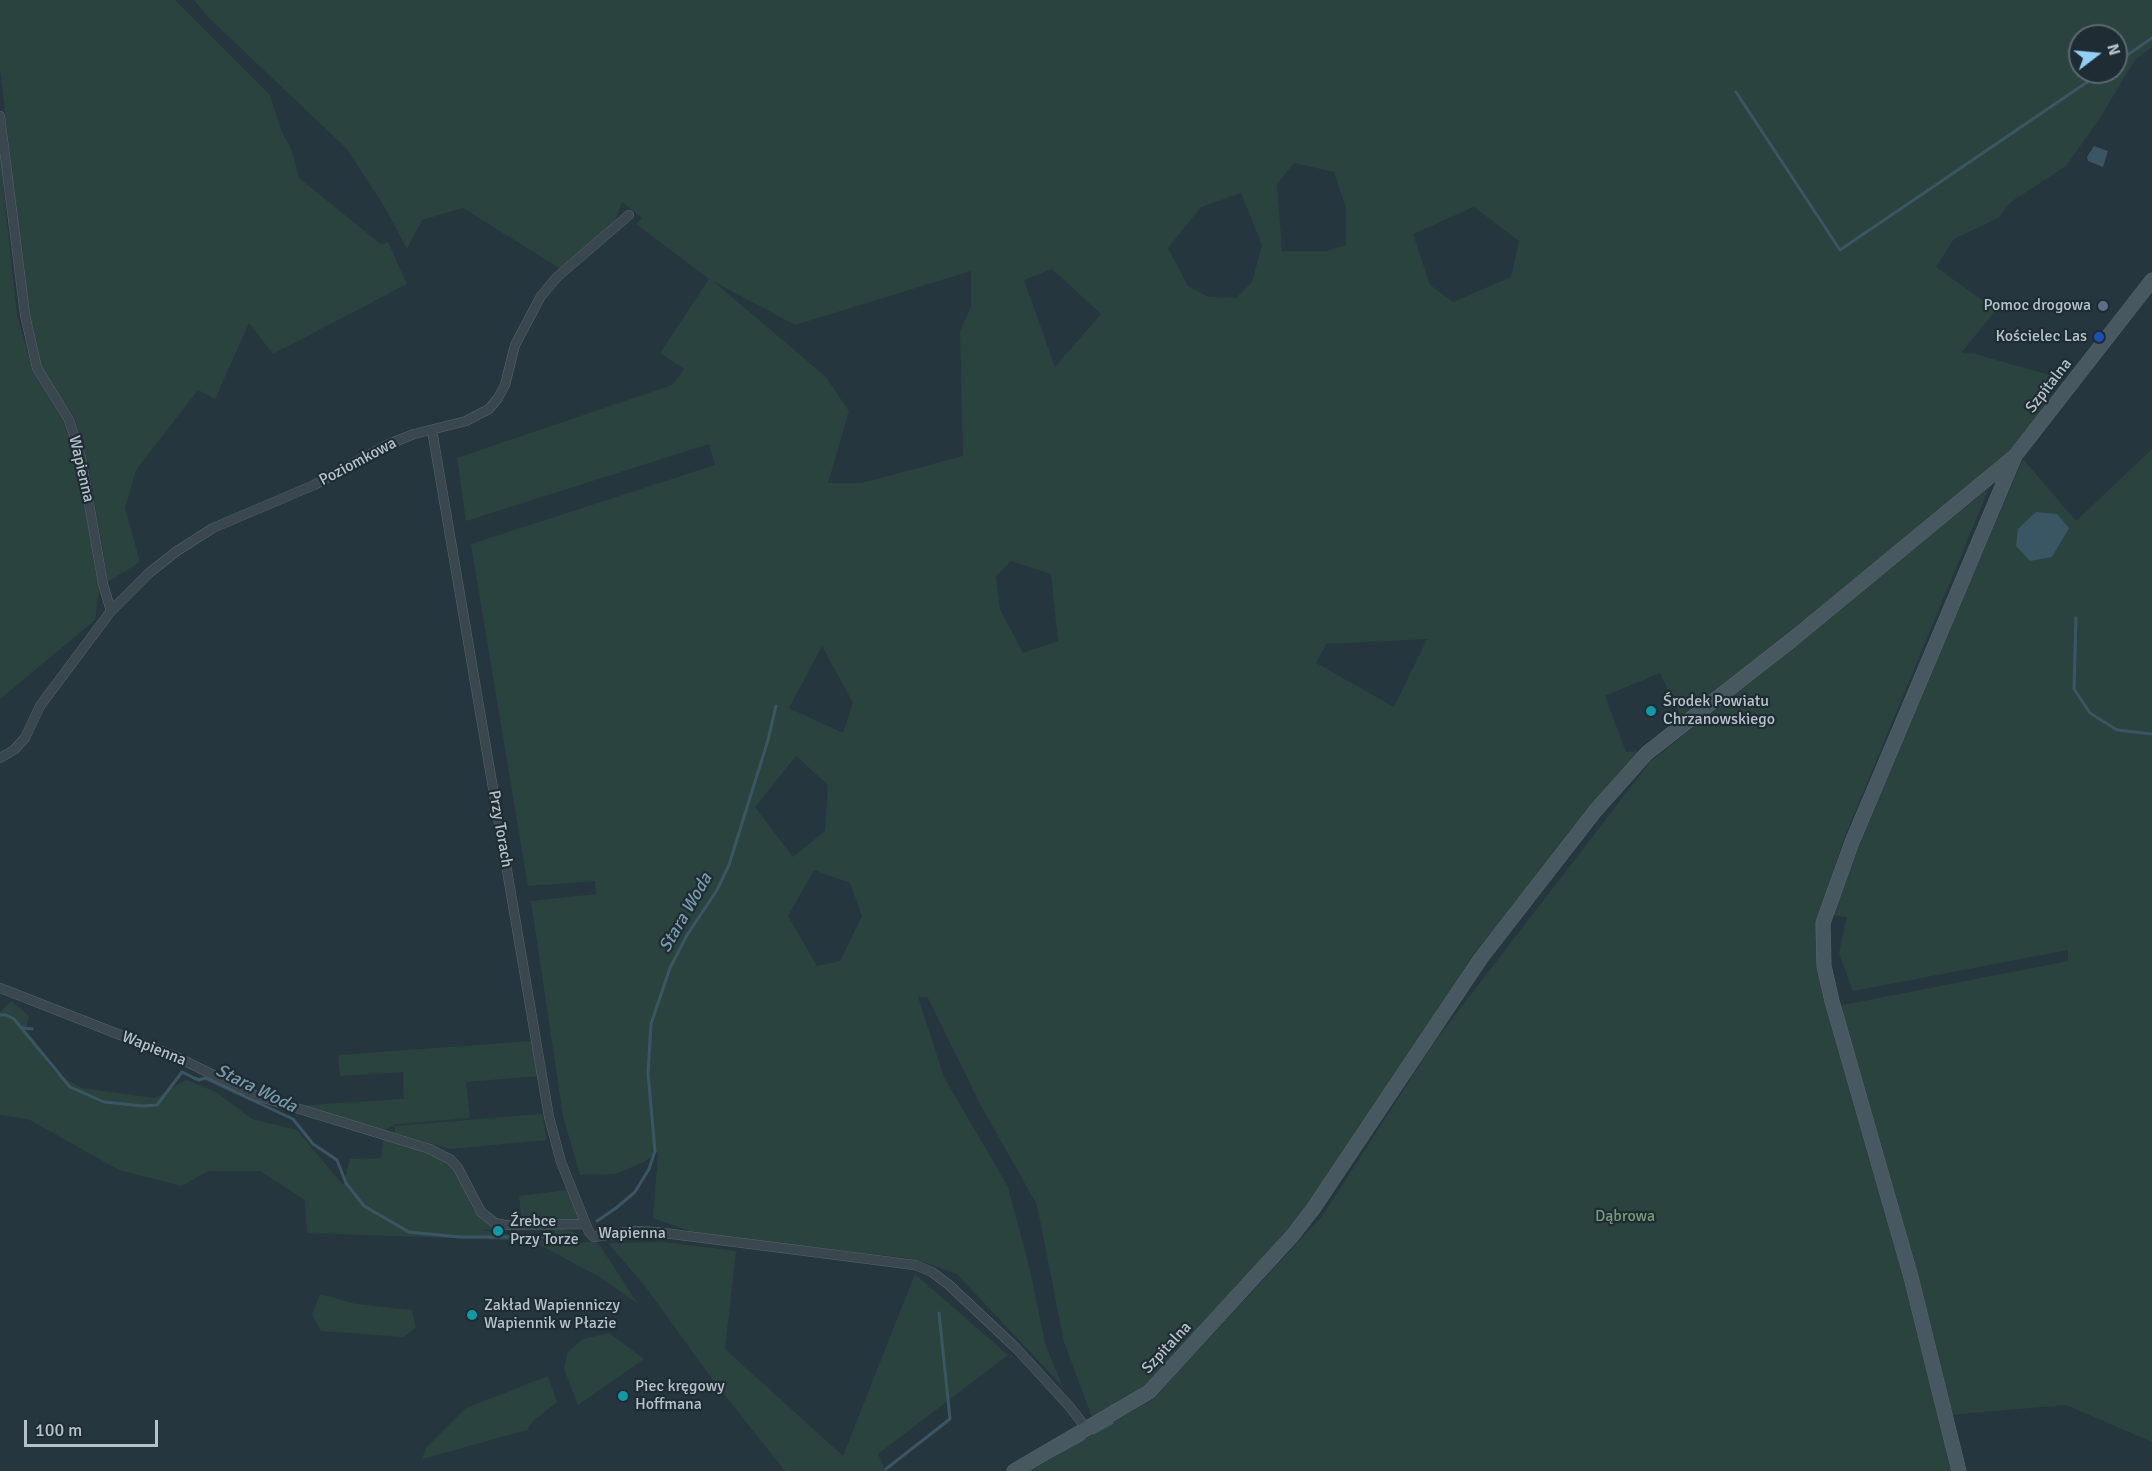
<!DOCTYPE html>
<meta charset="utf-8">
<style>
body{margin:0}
#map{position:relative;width:2152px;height:1471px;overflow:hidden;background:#26363e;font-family:Signika,sans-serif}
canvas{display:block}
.north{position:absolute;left:2068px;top:24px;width:60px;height:60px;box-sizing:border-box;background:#1f2c33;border:2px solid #5b686f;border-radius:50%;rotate:74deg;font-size:16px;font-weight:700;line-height:24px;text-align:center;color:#b6c2c9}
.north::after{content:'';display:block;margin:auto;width:21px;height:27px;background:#90d0f4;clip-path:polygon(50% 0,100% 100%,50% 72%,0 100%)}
.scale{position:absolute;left:24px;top:1420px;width:134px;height:27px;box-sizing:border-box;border:3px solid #b6c2c9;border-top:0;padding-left:8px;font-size:18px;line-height:21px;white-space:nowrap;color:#b6c2c9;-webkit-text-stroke:4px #1f2c33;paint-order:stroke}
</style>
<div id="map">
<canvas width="2152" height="1471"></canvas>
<div class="north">N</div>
<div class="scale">100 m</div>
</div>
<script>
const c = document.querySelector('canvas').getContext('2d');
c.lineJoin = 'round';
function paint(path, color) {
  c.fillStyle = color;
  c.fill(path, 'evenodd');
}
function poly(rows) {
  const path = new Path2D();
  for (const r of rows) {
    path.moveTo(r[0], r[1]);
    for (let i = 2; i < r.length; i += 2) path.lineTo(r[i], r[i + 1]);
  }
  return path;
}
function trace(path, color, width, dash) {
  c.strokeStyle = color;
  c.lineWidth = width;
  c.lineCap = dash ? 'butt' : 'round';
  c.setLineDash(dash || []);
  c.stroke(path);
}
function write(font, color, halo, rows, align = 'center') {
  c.font = font + ' Signika,sans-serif';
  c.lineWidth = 4.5;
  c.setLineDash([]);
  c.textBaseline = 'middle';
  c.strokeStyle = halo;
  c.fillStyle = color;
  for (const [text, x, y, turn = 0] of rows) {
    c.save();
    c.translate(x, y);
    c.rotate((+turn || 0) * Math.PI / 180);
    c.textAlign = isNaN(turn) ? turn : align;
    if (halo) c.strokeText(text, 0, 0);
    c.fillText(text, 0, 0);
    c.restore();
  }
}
const green = poly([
 [0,0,175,0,270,95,281,130,292,151,299,178,382,245,388,242,407,284,273,354,249,323,215,399,198,390,136,470,125,508,140,562,108,582,88,463,74,417,42,369,28,314,0,68],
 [194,0,2152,0,2152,47,2135,60,2100,118,2066,166,2011,202,1998,218,1954,239,1936,267,1996,310,1961,353,1975,354,2060,378,2026,435,2016,448,1949,506,1682,719,1660,673,1605,696,1626,752,1641,751,1474,953,1425,1031,1308,1207,1145,1388,1092,1417,1064,1342,1037,1205,980,1104,928,998,918,997,944,1077,1008,1187,1029,1266,1046,1347,1063,1387,957,1274,929,1264,907,1258,772,1243,690,1231,653,1218,658,1152,644,1162,616,1174,580,1175,563,1116,531,901,596,894,595,881,528,886,471,544,715,465,709,444,466,521,457,458,672,385,684,369,660,353,709,279,636,224,642,218,622,202,614,223,567,273,463,208,422,220,407,249,384,206,346,148,208,17],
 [2080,36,2116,36,2116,72,2080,72],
 [1294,163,1334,172,1346,208,1346,245,1327,251,1282,251,1277,184],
 [1241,193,1262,245,1252,282,1236,298,1209,297,1188,286,1168,248,1201,207],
 [1474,207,1519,241,1511,277,1453,302,1430,285,1413,234],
 [1052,269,1101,314,1055,367,1024,280],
 [971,271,971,307,960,331,963,456,862,483,828,483,849,411,825,376,713,281,795,325],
 [1011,561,1051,574,1058,641,1023,653,1000,609,996,576],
 [1427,639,1394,707,1316,663,1326,644],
 [822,646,853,703,843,733,789,708],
 [796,756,828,785,825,831,793,857,755,807],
 [814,870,850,883,862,916,840,961,817,966,788,916],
 [0,155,17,315,33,371,65,424,77,461,99,590,95,620,0,699],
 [2152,449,2152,1442,2066,1405,1949,1415,1838,1006,2068,961,2068,950,1853,991,1839,953,1847,917,1833,915,1857,842,2023,459,2076,521],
 [1989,488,1843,841,1819,921,1889,1214,1955,1471,1025,1471,1152,1400,1323,1215,1435,1041,1650,762],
 [11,1001,29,1016,25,1032,54,1072,81,1088,155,1098,186,1080,216,1092,252,1119,297,1130,343,1185,350,1159,381,1158,383,1138,427,1151,448,1162,461,1182,473,1210,484,1220,504,1229,482,1230,567,1245,593,1241,599,1244,638,1304,598,1276,532,1241,307,1233,305,1200,260,1171,209,1171,181,1186,119,1170,28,1119,0,1115,0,1012],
 [532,1041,538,1076,466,1082,470,1118,397,1124,385,1130,294,1106,404,1099,403,1072,340,1076,338,1055],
 [542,1114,547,1140,450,1149,395,1133,395,1126],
 [567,1190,579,1220,522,1221,519,1196],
 [554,1228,565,1229,579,1234,580,1238,566,1240,556,1238,552,1229],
 [664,1242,736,1251,725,1349,843,1456,915,1274,1008,1355,878,1454,886,1471,785,1471,716,1384,644,1285,608,1243],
 [320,1294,356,1304,412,1310,416,1327,404,1337,321,1331,312,1314],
 [609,1333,644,1359,578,1405,564,1369,568,1352,583,1339],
 [548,1376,557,1402,533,1421,527,1430,422,1459,426,1448,466,1408]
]);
const water = poly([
 [2094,146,2108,151,2103,167,2088,161,2087,157],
 [2036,512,2057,514,2069,528,2052,557,2030,561,2016,546,2018,529]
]);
const stream = poly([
 [2116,63,2152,38],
 [1736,92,1840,250,2102,72],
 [2076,618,2074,689,2090,713,2117,730,2152,734],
 [0,1015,6,1015,14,1019,70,1087,104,1102,143,1106,157,1105,182,1072,194,1078,199,1080,205,1078,293,1119,313,1144,337,1160,346,1183,364,1206,409,1232,460,1237,543,1237],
 [23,1028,32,1029],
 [597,1221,616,1208,635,1192,649,1169,655,1151,648,1073,651,1024,670,968,687,935,717,890,729,865,768,740,776,706],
 [1094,1433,1112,1423],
 [1058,1453,1084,1439],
 [886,1469,950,1419,939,1313]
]);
const street = poly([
 [0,116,25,315,37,368,69,420,81,457,103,584,111,611],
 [432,430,549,1117,561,1162,589,1232,594,1237,633,1231,656,1232,915,1265,932,1272,949,1285,1016,1348,1069,1406,1087,1429],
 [0,758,14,750,25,738,40,706,111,611,149,573,177,551,213,528,314,485,389,444,414,434,466,421,489,409,498,398,505,385,515,345,541,296,557,277,629,215],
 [0,988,179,1058,254,1095,430,1149,451,1160,458,1168,481,1212,495,1223,505,1225,585,1224]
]);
const secondary = poly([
 [1014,1471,1149,1392,1293,1235,1313,1209,1481,958,1596,810,1647,753,1793,639,2015,456,2152,280],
 [1959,1471,1911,1277,1832,1001,1824,966,1823,923,1852,842,2015,456]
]);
const markers = [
 [2103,306,6,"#5c6f8a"],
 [2099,337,6,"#1a4fb4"],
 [1651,711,6,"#0f9aa8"],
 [498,1231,6,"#0f9aa8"],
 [472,1315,6,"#0f9aa8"],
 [623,1396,6,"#0f9aa8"]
];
const poiNames = [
 ["Pomoc drogowa",2091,306,"right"],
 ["Kościelec Las",2087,337,"right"],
 ["Środek Powiatu",1663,702],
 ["Chrzanowskiego",1663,720],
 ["Źrebce",510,1222],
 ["Przy Torze",510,1240],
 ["Zakład Wapienniczy",484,1306],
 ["Wapiennik w Płazie",484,1324],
 ["Piec kręgowy",635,1387],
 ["Hoffmana",635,1405]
];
const streetNames = [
 ["Szpitalna",2049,386,-52],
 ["Poziomkowa",358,462,-28],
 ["Wapienna",81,469,77],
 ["Przy Torach",500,829,80],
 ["Wapienna",154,1049,22],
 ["Wapienna",632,1234],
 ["Szpitalna",1167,1348,-47]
];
const parkNames = [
 ["Dąbrowa",1625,1217]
];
const waterNames = [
 ["Stara Woda",686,913,-60],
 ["Stara Woda",256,1089,26]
];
paint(green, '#2b433e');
paint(water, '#3a5664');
trace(stream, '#3a5664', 3);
trace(street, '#58656c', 10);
trace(secondary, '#58656c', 15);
trace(street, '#3a474e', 9);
trace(secondary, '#485861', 14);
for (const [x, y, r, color] of markers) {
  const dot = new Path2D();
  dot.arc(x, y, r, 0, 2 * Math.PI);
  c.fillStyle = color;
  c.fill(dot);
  trace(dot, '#1f2c33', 2);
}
write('16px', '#b6c2c9', '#1f2c33', poiNames, 'left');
write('16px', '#b6c2c9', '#1f2c33', streetNames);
write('16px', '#769e75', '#1f2c33', parkNames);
write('italic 18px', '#779aaa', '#1f2c33', waterNames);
</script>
